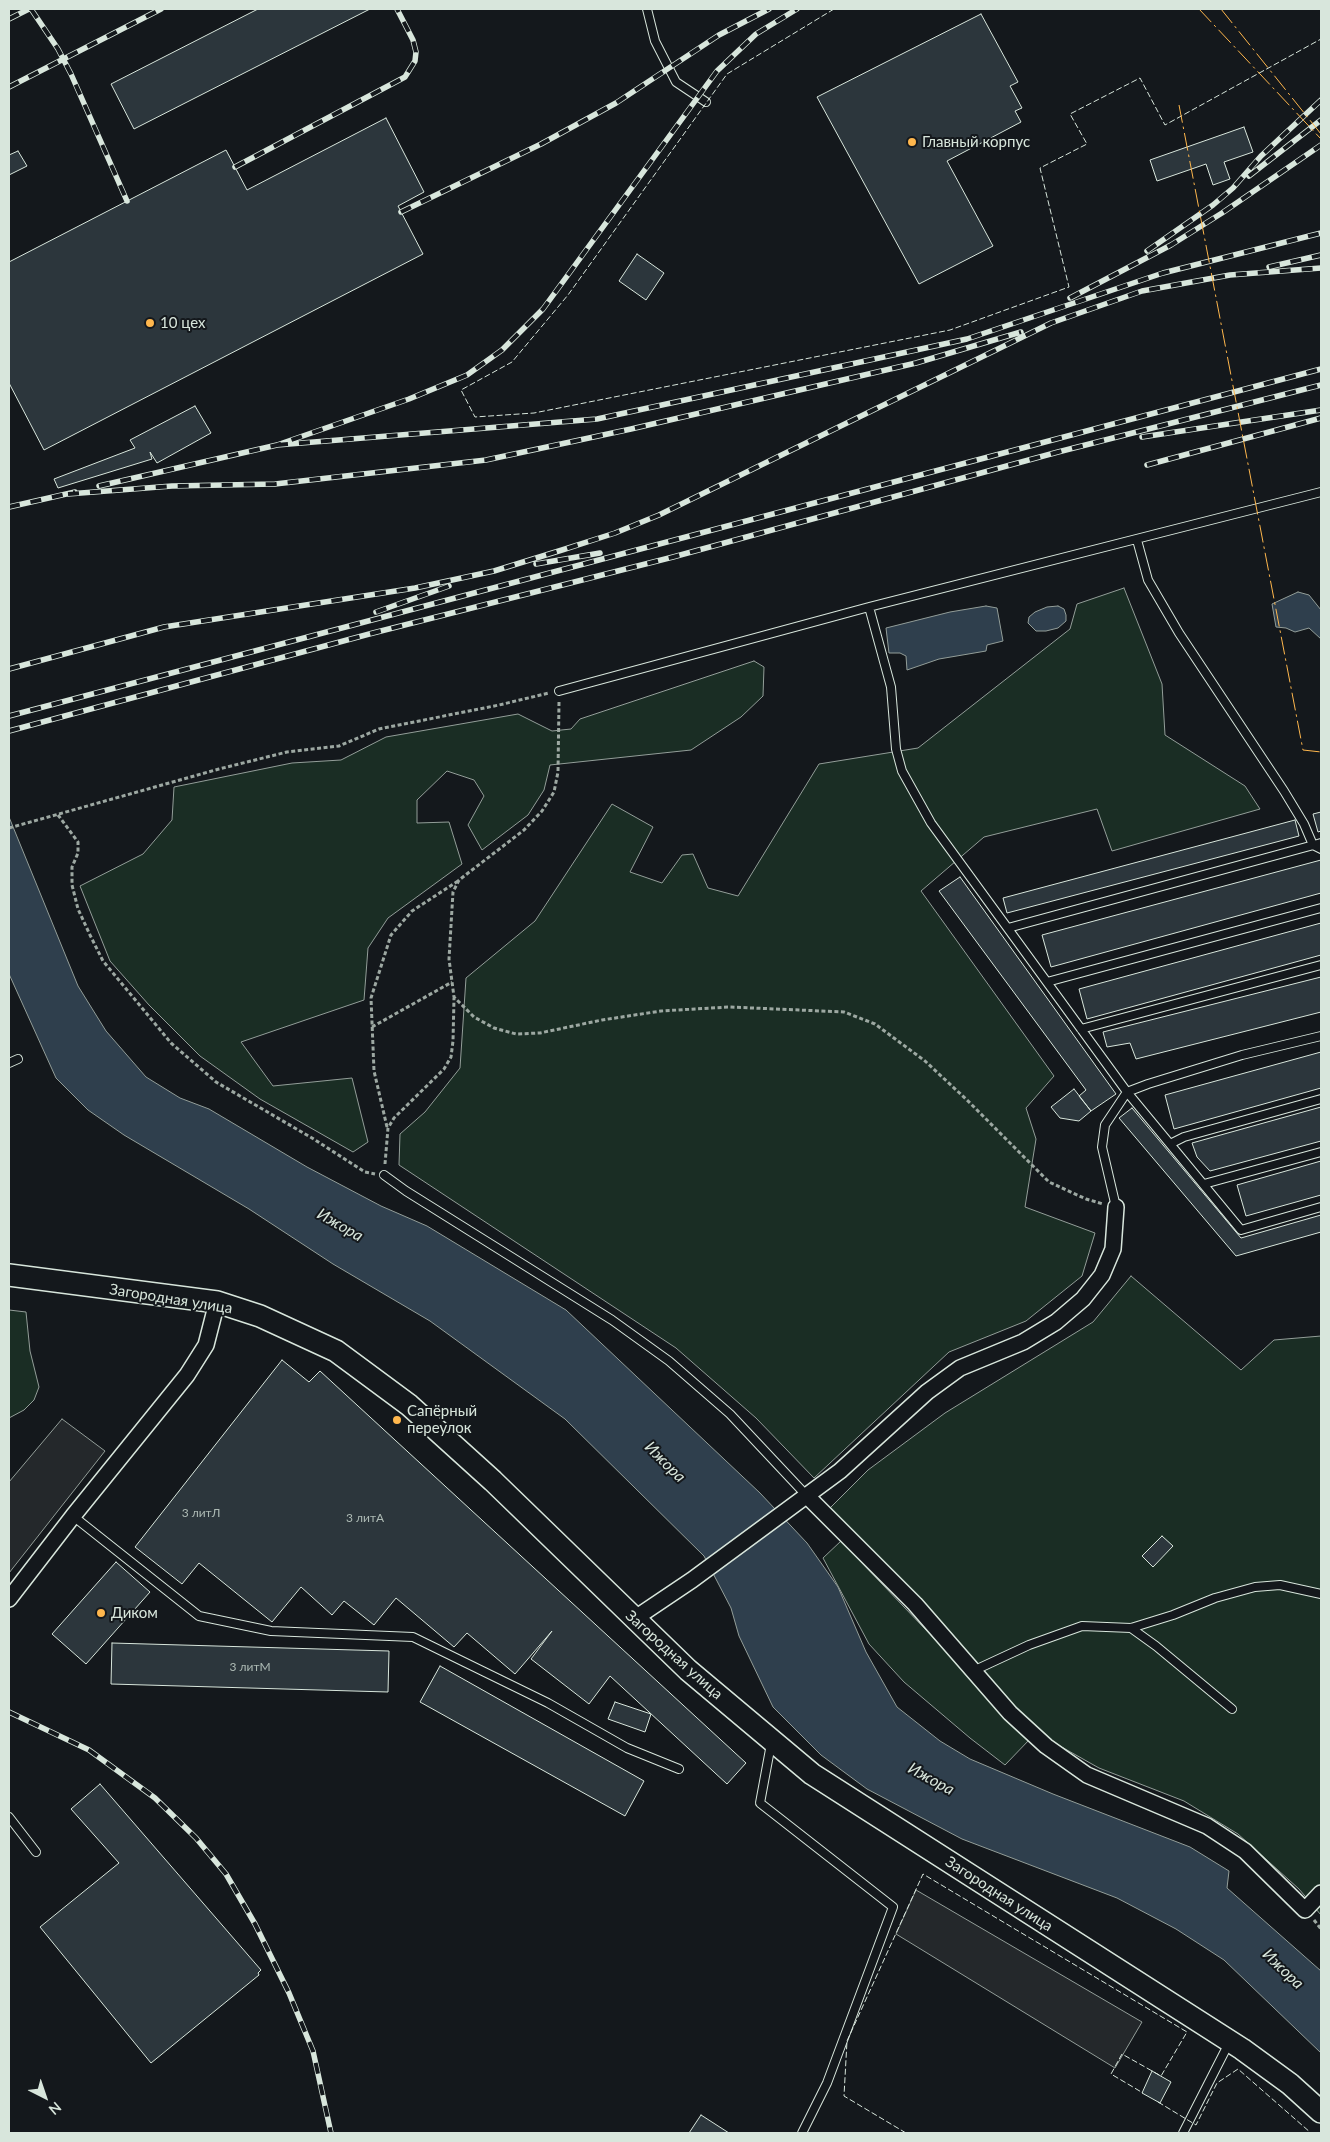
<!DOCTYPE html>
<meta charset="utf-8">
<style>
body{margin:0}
#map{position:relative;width:1330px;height:2142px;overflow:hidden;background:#14181c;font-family:Lato,sans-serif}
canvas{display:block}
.frame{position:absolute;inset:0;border:10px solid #d8e6dc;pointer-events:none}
.north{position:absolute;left:20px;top:2072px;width:50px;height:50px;-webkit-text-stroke:4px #14181c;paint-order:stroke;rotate:139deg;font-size:14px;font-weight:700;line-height:20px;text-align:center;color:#d8e6dc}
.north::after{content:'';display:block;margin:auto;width:18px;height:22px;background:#d8e6dc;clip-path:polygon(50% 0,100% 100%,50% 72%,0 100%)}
</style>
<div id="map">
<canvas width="1330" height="2142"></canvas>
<div class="frame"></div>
<div class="north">N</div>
</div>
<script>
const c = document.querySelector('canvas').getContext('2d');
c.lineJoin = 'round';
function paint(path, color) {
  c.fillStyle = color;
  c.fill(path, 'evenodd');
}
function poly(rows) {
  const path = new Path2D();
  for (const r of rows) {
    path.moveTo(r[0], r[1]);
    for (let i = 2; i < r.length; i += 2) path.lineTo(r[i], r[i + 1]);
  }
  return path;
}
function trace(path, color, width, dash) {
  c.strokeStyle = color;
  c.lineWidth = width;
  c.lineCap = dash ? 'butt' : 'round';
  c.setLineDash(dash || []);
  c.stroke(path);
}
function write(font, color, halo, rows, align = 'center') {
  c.font = font + ' Lato,sans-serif';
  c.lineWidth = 4;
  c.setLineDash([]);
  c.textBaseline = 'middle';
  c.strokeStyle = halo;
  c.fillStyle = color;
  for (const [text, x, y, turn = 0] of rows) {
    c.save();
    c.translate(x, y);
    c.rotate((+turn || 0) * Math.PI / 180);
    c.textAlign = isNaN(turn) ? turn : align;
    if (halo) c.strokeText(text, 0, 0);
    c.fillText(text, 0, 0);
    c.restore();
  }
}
const green = poly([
 [1124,588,1162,684,1165,735,1245,786,1260,809,1112,851,1097,809,984,837,921,891,1054,1076,1026,1108,1036,1139,1025,1207,1095,1233,1082,1276,1026,1321,949,1352,814,1478,756,1418,676,1348,399,1165,400,1134,425,1112,460,1068,466,978,535,921,612,804,653,827,630,872,662,883,682,855,693,854,708,888,738,896,819,764,918,748,1070,629,1077,604,1124,588],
 [754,661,764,667,763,696,741,717,691,750,550,765,544,790,528,815,482,850,468,825,484,796,474,780,447,771,417,800,417,823,449,822,462,864,388,918,368,948,364,1000,241,1042,273,1086,352,1078,368,1142,353,1152,260,1099,200,1056,149,1005,110,961,80,886,143,854,172,820,174,787,292,763,341,760,386,737,518,714,552,731,571,729,580,719,754,661],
 [1131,1276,1241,1370,1274,1340,1321,1336,1321,1915,1299,1889,1238,1834,1184,1801,1099,1768,1051,1741,1015,1711,830,1508,868,1470,945,1413,1093,1322,1131,1276],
 [9,1310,26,1312,30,1351,39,1387,34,1400,24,1410,9,1418,9,1310],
 [841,1541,1030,1739,1005,1765,970,1738,904,1682,869,1644,823,1558,841,1541]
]);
const parking = poly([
 [62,1419,105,1451,9,1573,9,1482,62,1419],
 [916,1890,1142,2022,1115,2068,896,1934,916,1890]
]);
const water = poly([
 [1298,592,1309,595,1321,610,1321,639,1309,628,1295,632,1286,628,1276,627,1272,604,1298,592],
 [986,606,997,608,1003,641,987,645,986,651,939,659,907,670,906,656,900,653,889,653,886,628,950,612,986,606],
 [1058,606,1064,609,1066,615,1066,621,1058,628,1046,631,1036,631,1028,623,1029,617,1035,612,1047,607,1058,606],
 [9,817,78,986,106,1031,146,1077,180,1098,209,1109,307,1167,381,1206,427,1226,566,1310,760,1493,807,1543,838,1587,866,1652,897,1707,940,1741,970,1759,1053,1794,1190,1847,1229,1871,1227,1888,1321,1971,1321,2053,1224,1960,1176,1929,1117,1898,962,1839,867,1789,821,1755,773,1707,739,1636,731,1608,704,1556,565,1419,430,1321,333,1264,249,1209,124,1135,88,1110,56,1078,9,974,9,817]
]);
const building = poly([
 [258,9,370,9,134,129,111,84,258,9],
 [981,14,1018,82,1010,86,1022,108,1015,111,1021,122,947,161,993,246,919,284,817,97,981,14],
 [386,118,424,192,398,206,423,254,44,450,9,383,9,262,226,150,247,190,386,118],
 [1244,127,1253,152,1224,162,1230,179,1213,185,1206,164,1157,181,1150,160,1244,127],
 [18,151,27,166,9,175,9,155,18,151],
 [637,254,664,273,646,300,619,281,637,254],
 [195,406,211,433,157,463,150,452,152,459,58,488,54,479,135,448,130,440,195,406],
 [1321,812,1321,831,1318,832,1313,814,1321,812],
 [1295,820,1299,836,1007,913,1003,898,1295,820],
 [1321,860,1321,893,1051,967,1042,935,1321,860],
 [960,877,1116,1094,1091,1111,1079,1096,1086,1090,939,891,960,877],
 [1321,923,1321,955,1087,1019,1079,989,1321,923],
 [1321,977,1321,1012,1136,1059,1130,1043,1107,1047,1103,1032,1321,977],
 [1321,1052,1321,1088,1174,1129,1165,1095,1321,1052],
 [1074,1089,1091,1111,1079,1121,1060,1118,1051,1107,1074,1089],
 [1321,1107,1321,1141,1210,1171,1197,1157,1192,1143,1321,1107],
 [1132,1108,1241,1238,1321,1215,1321,1232,1236,1256,1119,1118,1132,1108],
 [1321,1161,1321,1195,1246,1216,1237,1185,1321,1161],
 [282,1360,309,1382,320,1371,746,1763,727,1784,610,1676,589,1704,531,1659,552,1631,515,1674,467,1633,454,1647,396,1598,374,1625,344,1601,332,1615,301,1587,272,1622,199,1563,182,1584,135,1547,282,1360],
 [1162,1536,1173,1546,1153,1567,1142,1556,1162,1536],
 [116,1562,150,1592,86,1664,52,1634,116,1562],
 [112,1643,389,1651,388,1692,111,1684,112,1643],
 [440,1666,644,1781,625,1816,420,1702,440,1666],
 [615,1702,651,1714,645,1732,608,1719,615,1702],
 [100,1784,261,1970,258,1973,259,1975,151,2063,40,1927,119,1863,71,1809,100,1784],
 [1152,2071,1171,2082,1160,2103,1142,2093,1152,2071],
 [701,2115,729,2133,689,2133,701,2115]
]);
const path = poly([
 [559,702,558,772,554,792,542,811,524,830,459,880,453,892,449,959,454,997,474,1017,494,1028,516,1034,540,1033,602,1020,661,1011,730,1007,844,1012,875,1024,925,1061,967,1100,1049,1182,1086,1199,1103,1204],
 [58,815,78,842,78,853,72,867,72,885,78,909,90,935,103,961,171,1043,216,1082,312,1138,365,1172,375,1174],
 [9,828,219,769,287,752,339,746,379,729,499,705,549,693],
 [372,1027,452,982],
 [387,1127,374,1071,371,998,391,935,412,911,458,881],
 [385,1164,388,1128,394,1118,444,1069,451,1057,453,1041,454,998],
 [1314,1920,1321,1929]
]);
const service = poly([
 [647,9,655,41,676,82,706,102],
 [1137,540,1148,580,1179,633,1284,791,1304,824,1313,845,1321,849],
 [869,607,891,687,896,749,902,771,931,823,1127,1092,1241,1230,1321,1207],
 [559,691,869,607,1321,492],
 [1008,928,1321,843],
 [1047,982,1321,908],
 [1081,1029,1321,965],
 [9,1063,18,1059],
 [1170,1144,1184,1137,1321,1099],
 [384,1175,406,1191,612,1320,669,1361,730,1414,807,1496],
 [1204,1184,1321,1152],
 [1116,1207,1102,1147,1105,1125,1127,1092,1148,1084,1242,1055,1321,1036],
 [73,1516,199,1616,271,1631,413,1637,548,1703,627,1748,679,1769],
 [1131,1628,1156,1646,1232,1709],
 [973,1671,1029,1645,1082,1626,1131,1628,1173,1615,1215,1598,1255,1587,1280,1585,1321,1594],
 [771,1744,760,1803,893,1907,827,2083,802,2133],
 [9,1817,36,1852],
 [1183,2133,1229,2043]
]);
const minor = poly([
 [807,1496,915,1604,1010,1713,1046,1746,1087,1775,1207,1826,1245,1851,1305,1910,1321,1893],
 [9,1599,73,1516,187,1375,206,1345,217,1302],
 [634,1619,692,1580,840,1471,927,1392,960,1368,1023,1342,1056,1322,1083,1299,1102,1275,1113,1249,1116,1207]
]);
const secondary = poly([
 [9,1275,217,1302,260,1316,336,1351,409,1405,493,1481,688,1670,812,1774,1242,2049,1290,2084,1321,2112]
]);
const rail = poly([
 [31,9,58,49,71,74,127,201],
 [9,19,29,9],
 [9,87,161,9],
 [235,167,405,77,415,61,416,52,413,40,397,9],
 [1249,176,1321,120],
 [401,212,541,144,616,103,719,35,769,9],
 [1147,251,1213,205,1233,188,1261,156,1321,100],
 [1269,267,1321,255],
 [1070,298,1171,245,1222,213,1321,145],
 [1142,437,1321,410],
 [277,445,597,419,967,339,1163,273,1321,233],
 [1147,465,1321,418],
 [99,486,277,445,409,399,467,375,502,350,543,309,717,71,756,34,797,9],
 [68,494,172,486,275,484,486,460,631,429,916,363,1021,332],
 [9,507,75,492],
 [536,564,600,553],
 [376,612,449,586],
 [9,669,164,627,415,588,494,571,562,550,615,533,659,515,1051,323,1142,291,1230,275,1321,268],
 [9,716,1321,369],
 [9,731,373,633,673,557,1058,452,1321,385],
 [9,1712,89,1750,155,1798,196,1838,226,1874,255,1924,289,1993,313,2051,331,2133]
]);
const fence = poly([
 [834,9,727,74,568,295,512,362,461,390,475,417,534,413,950,330,1069,287,1040,168,1087,144,1070,114,1140,78,1165,125,1321,39],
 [1158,2102,1196,2125,1217,2083,1238,2069,1311,2133],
 [906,2133,844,2096,847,2041,923,1874,1187,2032,1161,2076,1122,2054,1111,2074,1143,2093]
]);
const power = poly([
 [1199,9,1321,139],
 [1221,9,1321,134],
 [1179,105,1303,750,1321,752]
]);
const markers = [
 [912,142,5,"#ffb74d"],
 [150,323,5,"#ffb74d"],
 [397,1420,5,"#ffb74d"],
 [101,1613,5,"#ffb74d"]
];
const numberNames = [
 ["3 литЛ",201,1513],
 ["3 литА",365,1518],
 ["3 литМ",250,1667]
];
const poiNames = [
 ["Главный корпус",922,142],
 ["10 цех",160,323],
 ["Сапёрный",407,1411],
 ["переулок",407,1428],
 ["Диком",111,1613]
];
const streetNames = [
 ["Загородная улица",171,1299,9],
 ["Загородная улица",674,1655,42],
 ["Загородная улица",999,1894,33]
];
const waterNames = [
 ["Ижора",340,1225,30],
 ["Ижора",665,1462,45],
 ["Ижора",931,1779,29],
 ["Ижора",1283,1969,44]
];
paint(green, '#1a2d24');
trace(green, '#939e99', 1);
paint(parking, '#24282b');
trace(parking, '#939e99', 1);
paint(water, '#2f3f4d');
trace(water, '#939e99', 1);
paint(building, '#2c363c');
trace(building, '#d8e6dc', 1);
trace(service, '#d8e6dc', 10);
trace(minor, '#d8e6dc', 18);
trace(secondary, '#d8e6dc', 24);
trace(path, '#9da8a2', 3, [4, 2.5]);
trace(service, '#14181c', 8);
trace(minor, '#14181c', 15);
trace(secondary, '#14181c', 21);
trace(rail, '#d8e6dc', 5.5);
trace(rail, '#14181c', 4, [11]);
trace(fence, '#d8e6dc', 1, [6, 2.5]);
trace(power, '#ffb74d', 1, [18, 4, 2.5, 4]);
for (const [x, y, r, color] of markers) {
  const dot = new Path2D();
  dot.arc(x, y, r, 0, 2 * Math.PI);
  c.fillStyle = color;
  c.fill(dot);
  trace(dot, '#14181c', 2);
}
write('12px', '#adbab4', null, numberNames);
write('15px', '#d8e6dc', '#14181c', poiNames, 'left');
write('15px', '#d8e6dc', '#14181c', streetNames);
write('italic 16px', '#d8e6dc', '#14181c', waterNames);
</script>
